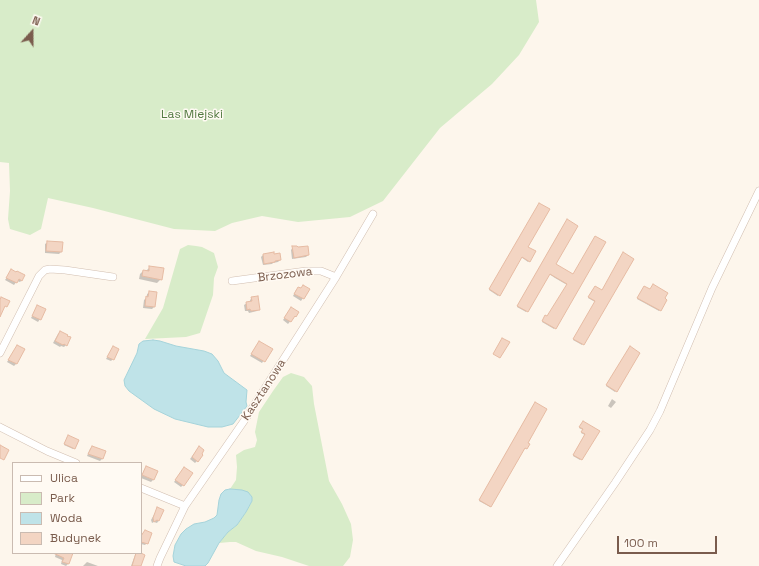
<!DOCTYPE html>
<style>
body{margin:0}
#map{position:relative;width:759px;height:566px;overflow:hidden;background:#fdf6ec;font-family:"Space Grotesk",sans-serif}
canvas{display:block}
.legend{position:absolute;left:12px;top:462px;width:130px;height:92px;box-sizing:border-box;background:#fffaf3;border:1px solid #cabbb1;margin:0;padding:5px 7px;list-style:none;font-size:12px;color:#7a5c4d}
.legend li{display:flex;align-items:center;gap:8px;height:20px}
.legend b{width:20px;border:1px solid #cabbb1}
.north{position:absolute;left:12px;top:12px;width:40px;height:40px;-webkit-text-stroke:3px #fffaf3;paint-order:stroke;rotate:21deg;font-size:11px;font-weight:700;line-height:16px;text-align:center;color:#7a5c4d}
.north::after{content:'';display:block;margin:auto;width:14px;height:18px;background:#7a5c4d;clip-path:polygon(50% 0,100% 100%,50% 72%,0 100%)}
.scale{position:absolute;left:617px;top:536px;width:100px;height:18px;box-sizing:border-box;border:2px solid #7a5c4d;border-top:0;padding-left:5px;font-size:12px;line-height:14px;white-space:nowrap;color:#7a5c4d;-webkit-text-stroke:3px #fffaf3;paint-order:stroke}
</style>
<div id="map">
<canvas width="759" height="566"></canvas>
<ul class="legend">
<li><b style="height:5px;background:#fff"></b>Ulica</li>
<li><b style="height:11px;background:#d8ecc9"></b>Park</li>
<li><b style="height:11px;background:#bfe3e8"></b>Woda</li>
<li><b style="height:11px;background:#f3d5c3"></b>Budynek</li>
</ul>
<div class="north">N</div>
<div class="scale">100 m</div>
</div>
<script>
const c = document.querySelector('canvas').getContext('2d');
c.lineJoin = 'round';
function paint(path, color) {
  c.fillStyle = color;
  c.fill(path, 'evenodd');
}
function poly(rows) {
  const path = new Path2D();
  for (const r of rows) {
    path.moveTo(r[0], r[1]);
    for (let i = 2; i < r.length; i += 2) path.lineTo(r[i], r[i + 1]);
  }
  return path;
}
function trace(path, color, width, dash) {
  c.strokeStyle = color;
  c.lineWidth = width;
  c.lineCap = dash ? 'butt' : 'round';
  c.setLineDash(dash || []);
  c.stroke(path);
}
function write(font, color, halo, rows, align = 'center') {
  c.font = font + ' "Space Grotesk",sans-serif';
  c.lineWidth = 3;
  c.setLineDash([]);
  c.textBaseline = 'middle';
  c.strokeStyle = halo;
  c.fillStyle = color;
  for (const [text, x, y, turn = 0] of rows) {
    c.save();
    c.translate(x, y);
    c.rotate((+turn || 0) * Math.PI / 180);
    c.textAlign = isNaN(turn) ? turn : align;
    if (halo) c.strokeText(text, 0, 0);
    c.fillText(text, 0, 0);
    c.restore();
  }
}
const green = poly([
 [0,0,536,0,539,22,519,55,492,84,440,128,383,201,350,217,298,222,262,216,232,223,215,231,174,229,93,208,48,198,41,229,30,235,10,229,8,219,10,191,9,163,0,162],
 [188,245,196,246,202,247,214,253,218,267,214,278,213,295,200,333,186,337,145,339,163,308,180,249],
 [291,373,304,377,312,386,314,404,329,481,342,504,351,524,353,540,350,557,343,566,309,566,282,557,256,551,236,542,230,542,219,543,228,532,237,525,246,512,252,501,235,489,230,489,236,480,237,467,236,455,244,450,255,447,257,440,255,432,259,412,273,391,283,377]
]);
const water = poly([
 [153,340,160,341,176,346,204,351,212,354,218,361,224,373,247,390,246,402,247,406,233,424,222,427,208,427,175,419,154,409,129,391,125,386,124,380,137,353,139,344,143,341,153,340],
 [230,489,242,490,248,492,252,497,252,501,246,512,237,525,228,532,219,543,208,563,205,566,186,566,174,562,173,556,175,545,181,534,186,529,194,524,205,522,214,518,217,515,219,500,221,494,225,490,230,489]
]);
const shadow = poly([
 [539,205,527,247,529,261,528,262,521,257,498,296,489,290],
 [566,221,555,264,573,275,554,329,542,322,545,317,547,318,567,285,555,278,549,274,526,312,517,307],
 [48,242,61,252,59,254,45,253,45,244],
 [293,247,308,255,306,257,292,259,291,250],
 [263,255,280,260,278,262,273,263,272,264,263,265,261,257],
 [150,267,161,279,157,283,139,279,140,274,143,271,146,271],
 [11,271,22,280,20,282,17,281,14,285,5,280],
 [594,288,601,291,582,345,573,340,595,302,588,298],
 [643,288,666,300,659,311,637,299],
 [309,289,301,301,293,296,296,290],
 [150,292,154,307,152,309,143,308,144,300,147,297,147,294],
 [252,298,259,309,257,311,249,313,248,311,245,311,244,305,247,303,250,302,250,300],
 [36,308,40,319,38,322,31,318],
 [291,308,295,316,293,318,288,324,283,320],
 [60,332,69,338,66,345,64,347,61,346,60,347,53,343,58,334],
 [257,345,271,349,262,363,250,356],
 [17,346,23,349,16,364,14,366,7,362],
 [113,347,113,359,111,361,106,359,111,350],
 [629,348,616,391,615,392,606,386],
 [612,399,616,402,611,408,608,406],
 [534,404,526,443,526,448,525,449,524,448,490,507,479,501],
 [582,423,599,432,580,460,573,456,585,435,581,433,583,430,579,428],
 [67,437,74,448,73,449,64,445],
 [92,447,105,452,102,459,100,461,87,456,90,449],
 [197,450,197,461,195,463,190,459],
 [146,468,157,472,153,480,151,482,141,478,144,470],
 [182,471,183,485,181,487,174,482],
 [158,508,159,520,157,523,154,522,152,523,151,520,156,511],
 [145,531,147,543,145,545,141,544,141,535],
 [56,553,72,553,68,564,66,566,61,564,62,560,55,557],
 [137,553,140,566,131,566,135,555],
 [87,562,98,566,83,566]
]);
const building = poly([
 [539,203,550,209,528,247,536,251,530,262,522,257,500,296,489,289,539,203],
 [567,219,578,226,556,264,573,274,595,236,606,242,556,329,542,321,545,315,547,316,567,284,555,277,550,274,528,312,517,306,567,219],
 [47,241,63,242,62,252,46,251,47,241],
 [292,246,297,246,298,247,308,246,309,255,294,258,292,246],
 [274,252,274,254,280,253,281,260,275,261,275,262,264,264,263,254,274,252],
 [623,252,634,259,584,345,573,339,595,301,588,297,595,286,602,290,623,252],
 [149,266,164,268,162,280,142,276,143,270,149,271,149,266],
 [11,269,16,272,17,271,25,275,22,281,19,279,17,283,6,278,11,269],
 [653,284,668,293,665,298,667,300,661,311,637,298,644,286,650,289,653,284],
 [303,285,310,289,304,299,294,294,298,287,301,288,303,285],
 [149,291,157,292,155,307,145,306,146,296,148,297,149,291],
 [258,296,260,310,251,311,250,309,247,310,246,302,252,301,251,297,258,296],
 [1,297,10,301,7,307,5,306,0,317,0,300,1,297],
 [37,305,46,309,41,320,32,316,37,305],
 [291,307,299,312,296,317,295,316,291,322,284,318,291,307],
 [60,331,68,335,67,336,71,337,67,346,64,344,63,345,55,341,60,331],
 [502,338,510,342,500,358,493,354,502,338],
 [259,341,273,349,265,362,251,354,259,341],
 [17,345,25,349,17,364,8,360,17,345],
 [113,346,119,349,114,360,107,357,113,346],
 [630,346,640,353,617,392,606,385,630,346],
 [535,402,547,409,528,443,530,444,527,449,525,448,491,507,479,500,535,402],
 [583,421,600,431,582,460,573,455,585,434,581,432,583,429,579,427,583,421],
 [68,435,79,440,75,449,64,444,68,435],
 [0,445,9,450,4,460,0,458,0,445],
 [92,446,106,451,103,459,88,454,92,446],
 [199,446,204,450,202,454,203,455,198,462,192,457,199,446],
 [146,466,158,471,154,480,142,475,146,466],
 [184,467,193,473,184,486,175,480,184,467],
 [157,507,164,510,159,521,157,520,154,522,153,518,157,507],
 [145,530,152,533,148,544,141,542,141,536,145,530],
 [53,553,73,553,69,564,62,562,64,558,53,553],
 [136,553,141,553,145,555,141,566,132,566,136,553]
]);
const minor = poly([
 [232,281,306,271,321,271,336,277],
 [0,353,39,276,45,270,50,269,65,270,113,277],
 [0,427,47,451,76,463],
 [141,488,185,506],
 [157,566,160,558,185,506,244,421,336,277,373,214],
 [557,566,615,483,650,430,660,411,712,288,759,191]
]);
const parkNames = [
 ["Las Miejski",192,115]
];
const streetNames = [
 ["Brzozowa",285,275,-7],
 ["Kasztanowa",264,390,-57]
];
paint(green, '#d8ecc9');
paint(water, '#bfe3e8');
trace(water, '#a5d3da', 1);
paint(shadow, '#0003');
paint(building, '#f3d5c3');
trace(building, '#e6bba3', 1);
trace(minor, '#d1beb0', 8);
trace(minor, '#fff', 7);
write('12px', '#537a41', '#fffaf3', parkNames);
write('12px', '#7a5c4d', '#fffaf3', streetNames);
</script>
